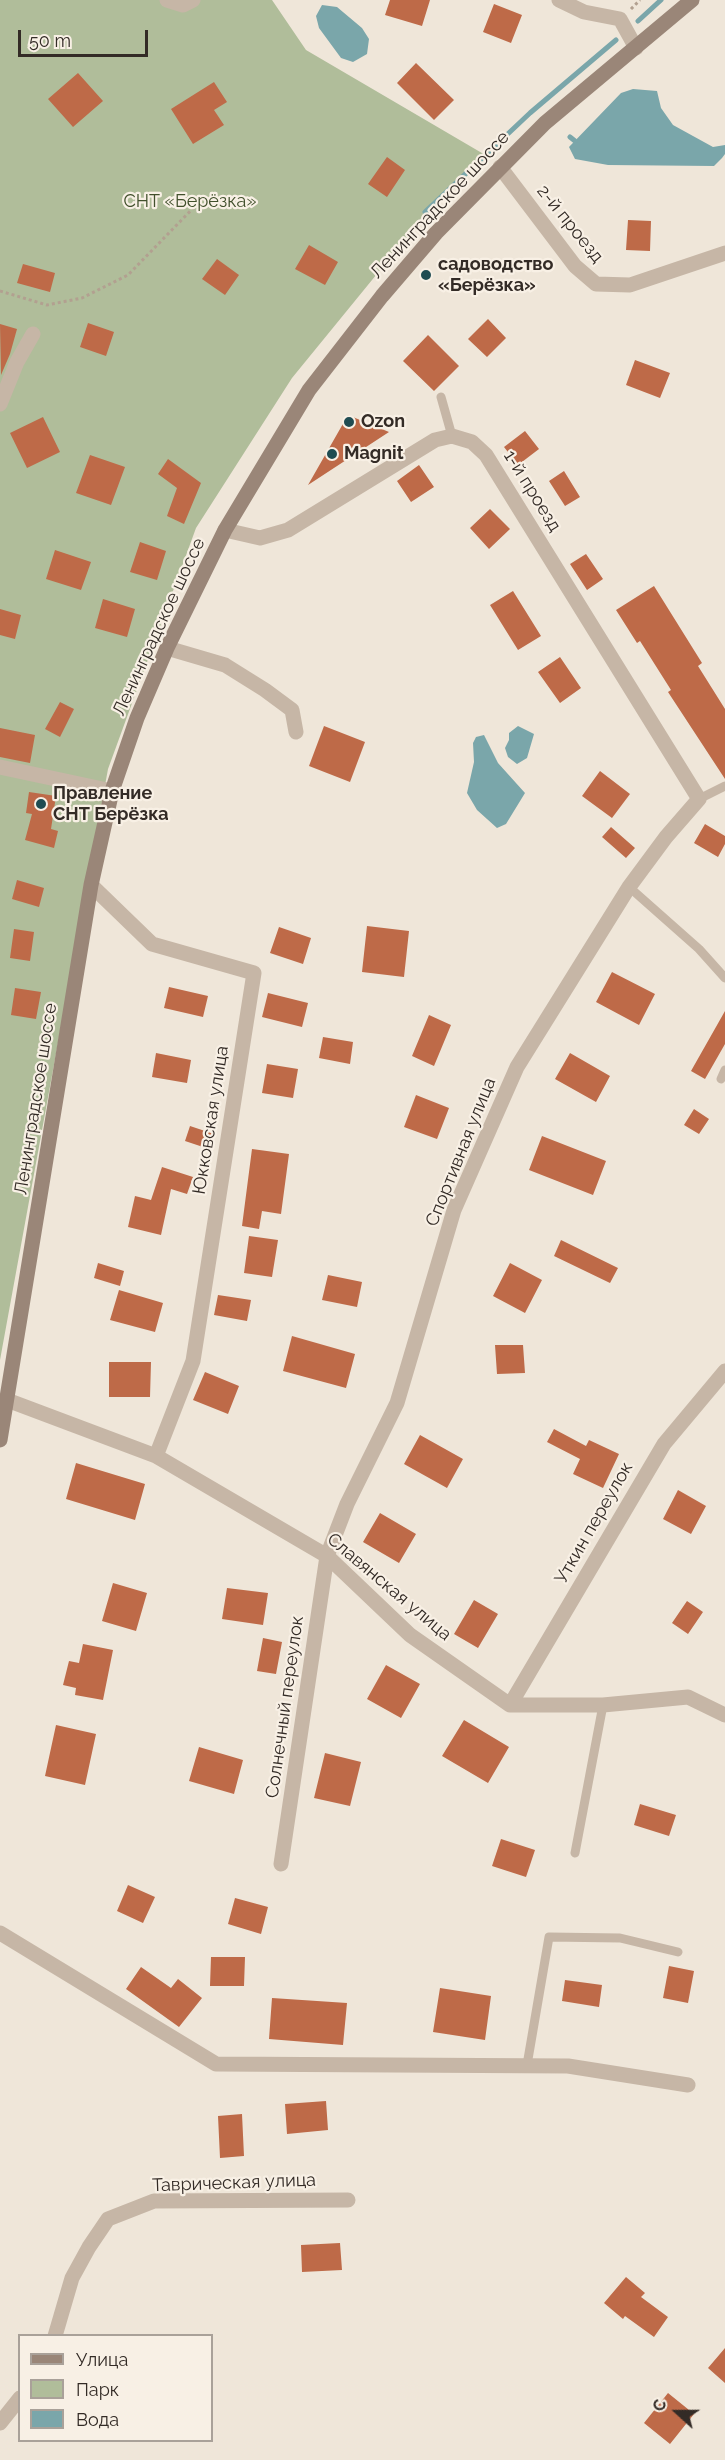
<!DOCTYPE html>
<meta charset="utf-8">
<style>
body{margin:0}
#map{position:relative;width:725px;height:2460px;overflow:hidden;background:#efe6d9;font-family:Raleway,sans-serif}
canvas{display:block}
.legend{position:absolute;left:18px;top:2334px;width:195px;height:108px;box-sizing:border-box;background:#f8f0e5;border:2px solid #a9a199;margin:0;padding:8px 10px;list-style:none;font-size:18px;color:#332b26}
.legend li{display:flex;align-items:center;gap:12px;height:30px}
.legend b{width:30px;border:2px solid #a9a199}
.north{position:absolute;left:647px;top:2382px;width:60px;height:60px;-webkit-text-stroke:4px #f8f0e5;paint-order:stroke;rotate:291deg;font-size:16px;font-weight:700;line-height:24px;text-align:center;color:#332b26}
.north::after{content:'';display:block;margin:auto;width:21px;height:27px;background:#332b26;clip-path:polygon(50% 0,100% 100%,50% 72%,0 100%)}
.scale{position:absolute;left:18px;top:30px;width:130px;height:27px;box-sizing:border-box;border:3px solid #332b26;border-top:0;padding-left:8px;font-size:18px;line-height:21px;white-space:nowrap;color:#332b26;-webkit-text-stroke:4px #f8f0e5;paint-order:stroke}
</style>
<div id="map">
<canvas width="725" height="2460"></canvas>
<ul class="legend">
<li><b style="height:8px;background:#9a8678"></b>Улица</li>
<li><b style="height:16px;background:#b0bd9a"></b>Парк</li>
<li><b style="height:16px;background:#7aa6aa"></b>Вода</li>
</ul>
<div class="north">С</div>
<div class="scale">50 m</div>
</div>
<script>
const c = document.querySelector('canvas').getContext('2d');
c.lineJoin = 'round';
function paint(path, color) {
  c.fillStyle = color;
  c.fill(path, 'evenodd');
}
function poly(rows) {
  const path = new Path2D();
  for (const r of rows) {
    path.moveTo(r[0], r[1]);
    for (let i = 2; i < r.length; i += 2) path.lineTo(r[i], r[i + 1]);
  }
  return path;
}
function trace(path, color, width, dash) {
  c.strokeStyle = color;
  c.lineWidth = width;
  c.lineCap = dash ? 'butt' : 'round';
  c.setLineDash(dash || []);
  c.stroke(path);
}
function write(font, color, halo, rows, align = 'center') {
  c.font = font + ' Raleway,sans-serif';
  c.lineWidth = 4.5;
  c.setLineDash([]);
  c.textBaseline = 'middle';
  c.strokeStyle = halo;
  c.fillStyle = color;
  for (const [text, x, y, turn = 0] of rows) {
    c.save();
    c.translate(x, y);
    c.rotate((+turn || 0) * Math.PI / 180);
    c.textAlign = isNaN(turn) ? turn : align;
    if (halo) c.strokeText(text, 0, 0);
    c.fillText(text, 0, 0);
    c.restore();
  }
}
const green = poly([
 [0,0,272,0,306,50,487,156,412,231,292,378,196,528,108,769,0,1360]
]);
const water = poly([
 [322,5,337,7,362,28,369,39,367,54,353,62,341,58,319,28,316,16],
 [633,89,657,91,661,108,673,125,713,147,725,145,725,154,722,158,714,166,608,165,575,159,569,147,621,93],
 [518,726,534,734,527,758,517,764,508,757,505,748,509,740,509,733],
 [484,735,498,763,525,793,506,824,497,828,477,810,467,793,474,762,473,743,476,737]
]);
const stream = poly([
 [638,21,661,0],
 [570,137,575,141],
 [425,212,530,113,616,40]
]);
const building = poly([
 [390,0,430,0,422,26,385,15],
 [494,4,522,15,511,43,483,32],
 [416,63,454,100,434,120,397,83],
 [78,73,103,101,73,127,48,99],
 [214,82,227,102,214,110,224,125,193,144,171,109],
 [387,157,405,170,387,197,368,184],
 [628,220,651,221,650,251,626,250],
 [309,245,338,262,325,285,295,269],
 [217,259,239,275,225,295,202,279],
 [23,264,55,273,50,292,17,283],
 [488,319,506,338,487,357,468,339],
 [88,323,114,332,106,356,80,347],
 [0,324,17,329,10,354,1,375],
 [428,335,459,366,434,391,403,361],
 [635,360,670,373,660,398,626,385],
 [348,415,389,432,308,485],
 [43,417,60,452,27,468,10,433],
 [525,431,539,449,518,465,504,447],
 [90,455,125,467,111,505,76,493],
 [168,459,201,483,184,524,167,516,177,488,158,474],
 [419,465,434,487,411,502,397,481],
 [564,471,580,497,565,506,549,481],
 [490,509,510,529,489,549,470,528],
 [140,542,166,551,157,580,130,572],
 [55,550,91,562,81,590,46,579],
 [586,554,603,579,587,590,570,564],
 [654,586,702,663,698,666,725,709,725,779,668,692,671,690,640,641,637,643,616,610],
 [513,591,541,636,518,650,490,605],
 [103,599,135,609,127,637,95,628],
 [0,609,21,615,15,639,0,635],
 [560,657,581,688,560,703,538,672],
 [60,702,74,709,60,737,45,729],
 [324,726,365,742,350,782,309,766],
 [0,728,35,735,30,763,0,757],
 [600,771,630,794,612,818,582,796],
 [29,792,56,796,51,829,58,831,54,848,25,840,32,814,26,813],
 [705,824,725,836,725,844,718,857,694,843],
 [611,827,635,848,626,858,602,837],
 [17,880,44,888,39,907,12,899],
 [367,926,409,931,404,977,362,972],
 [279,927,311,938,303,964,270,953],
 [14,929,34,932,30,961,10,958],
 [612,972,655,994,639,1025,596,1002],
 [169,987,208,996,203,1017,164,1008],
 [15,988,41,992,36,1019,11,1015],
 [268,993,308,1003,302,1027,262,1017],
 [725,1011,725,1044,705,1079,691,1071],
 [429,1015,451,1025,434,1066,412,1056],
 [323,1037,353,1042,350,1064,319,1058],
 [156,1053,191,1060,187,1083,152,1077],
 [570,1053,610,1076,596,1102,555,1079],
 [267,1064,298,1069,293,1098,262,1093],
 [416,1095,449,1108,437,1139,404,1127],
 [694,1109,709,1119,699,1134,684,1125],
 [190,1126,214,1134,209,1149,185,1141],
 [542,1136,606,1161,593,1195,529,1170],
 [252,1149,289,1154,281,1214,262,1211,259,1229,242,1226],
 [162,1167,193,1177,187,1194,171,1189,161,1235,128,1227,135,1196,151,1200],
 [249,1236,278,1240,272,1277,244,1273],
 [561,1240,618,1268,610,1283,554,1256],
 [98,1263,124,1271,120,1286,94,1278],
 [510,1263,542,1280,525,1313,493,1296],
 [328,1275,362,1282,357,1307,322,1300],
 [119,1290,163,1303,155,1332,110,1320],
 [218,1295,251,1300,247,1321,214,1315],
 [292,1336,355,1354,346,1388,283,1371],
 [495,1345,523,1345,525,1373,497,1374],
 [109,1362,151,1362,150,1397,109,1397],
 [205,1372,239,1386,228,1414,193,1400],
 [554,1429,586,1446,589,1440,619,1454,603,1488,573,1474,580,1459,547,1442],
 [420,1435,463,1459,447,1488,404,1464],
 [76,1463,145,1484,135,1520,66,1499],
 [678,1490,706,1506,691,1534,663,1519],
 [380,1513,416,1534,399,1563,363,1542],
 [113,1583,147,1593,136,1631,102,1621],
 [227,1588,268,1593,263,1625,222,1619],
 [474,1600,498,1614,478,1648,454,1634],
 [687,1601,703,1612,688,1634,672,1623],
 [263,1638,282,1642,276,1674,257,1671],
 [83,1644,113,1650,103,1700,75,1695,76,1688,63,1685,69,1661,79,1663],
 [386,1665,420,1684,401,1718,367,1699],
 [464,1720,509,1747,488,1783,442,1756],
 [56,1725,96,1734,85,1785,45,1776],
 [199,1747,243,1760,234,1794,189,1781],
 [325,1753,361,1762,350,1806,314,1798],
 [640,1804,676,1815,669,1836,634,1825],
 [501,1839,535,1850,526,1877,492,1866],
 [128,1885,155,1897,143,1923,117,1911],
 [235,1898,268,1907,261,1934,228,1924],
 [211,1957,245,1957,244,1986,210,1986],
 [669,1966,694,1971,688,2003,663,1998],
 [141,1967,171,1988,178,1979,202,1998,179,2027,126,1989],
 [565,1980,602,1985,599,2007,562,2001],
 [440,1988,491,1996,485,2040,433,2032],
 [272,1998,347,2003,343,2045,269,2039],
 [326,2101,328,2130,287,2134,285,2104],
 [242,2114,244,2156,220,2158,218,2116],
 [340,2243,342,2270,302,2272,301,2245],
 [626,2277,645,2293,641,2297,668,2317,654,2337,625,2316,623,2319,604,2303],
 [725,2348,725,2383,708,2368],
 [668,2393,694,2414,670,2444,644,2423]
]);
const path = poly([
 [631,9,640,0],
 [0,291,47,305,82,298,128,275,202,199]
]);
const service = poly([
 [441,397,452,436],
 [699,799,725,786],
 [629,887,699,949,725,978],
 [721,1079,725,1070],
 [575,1853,603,1705],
 [527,2065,549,1937,620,1938,678,1952]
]);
const minor = poly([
 [167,0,183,5,193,0],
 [559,0,584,12,620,19,636,48],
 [500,167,575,266,596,284,630,285,725,253],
 [0,404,17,362,33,334],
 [225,530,260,538,288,530,435,440,452,436,472,442,486,455,699,799,666,837,629,887,517,1067,454,1210,397,1403,347,1504,327,1556,281,1864],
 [167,648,225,665,265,690,292,710,296,732],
 [0,767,112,791],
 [91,885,152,944,254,973,193,1361,156,1456],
 [7,1400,156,1456,327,1556,410,1635,510,1705,603,1705,688,1697,725,1715],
 [510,1705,664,1444,725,1371],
 [0,1933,216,2064,568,2066,688,2085],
 [55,2336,72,2278,89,2247,108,2219,154,2201,348,2200],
 [0,2423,20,2398]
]);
const secondary = poly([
 [0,1440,91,885,112,791,137,718,167,648,225,530,309,390,382,296,436,233,545,123,692,0]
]);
const markers = [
 [426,275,6,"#1f4c52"],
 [349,422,6,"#1f4c52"],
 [332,454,6,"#1f4c52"],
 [41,804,6,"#1f4c52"]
];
const parkNames = [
 ["СНТ «Берёзка»",190,202]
];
const streetNames = [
 ["Ленинградское шоссе",440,205,-47],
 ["2-й проезд",570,224,51],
 ["1-й проезд",532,491,58],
 ["Ленинградское шоссе",159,627,-65],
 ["Ленинградское шоссе",36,1099,-81],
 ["Юкковская улица",211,1120,-81],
 ["Спортивная улица",461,1152,-68],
 ["Уткин переулок",594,1523,-60],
 ["Славянская улица",389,1587,40],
 ["Солнечный переулок",285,1707,-82],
 ["Таврическая улица",234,2183,-2]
];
const poiNames = [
 ["садоводство",438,265],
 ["«Берёзка»",438,286],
 ["Ozon",361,422],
 ["Magnit",344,454],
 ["Правление",53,794],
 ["СНТ Берёзка",53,815]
];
paint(green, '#b0bd9a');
paint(water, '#7aa6aa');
trace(stream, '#7aa6aa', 5);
paint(building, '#be6a48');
trace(path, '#b2a090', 3, [3, 3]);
trace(service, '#c6b6a6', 9);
trace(minor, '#c6b6a6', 15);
trace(secondary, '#9a8678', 15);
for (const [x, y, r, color] of markers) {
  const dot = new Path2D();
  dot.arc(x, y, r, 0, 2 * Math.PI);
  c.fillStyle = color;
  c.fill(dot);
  trace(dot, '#f8f0e5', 2);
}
write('18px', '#41502c', '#f8f0e5', parkNames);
write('18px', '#332b26', '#f8f0e5', streetNames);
write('bold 18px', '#332b26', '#f8f0e5', poiNames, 'left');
</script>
